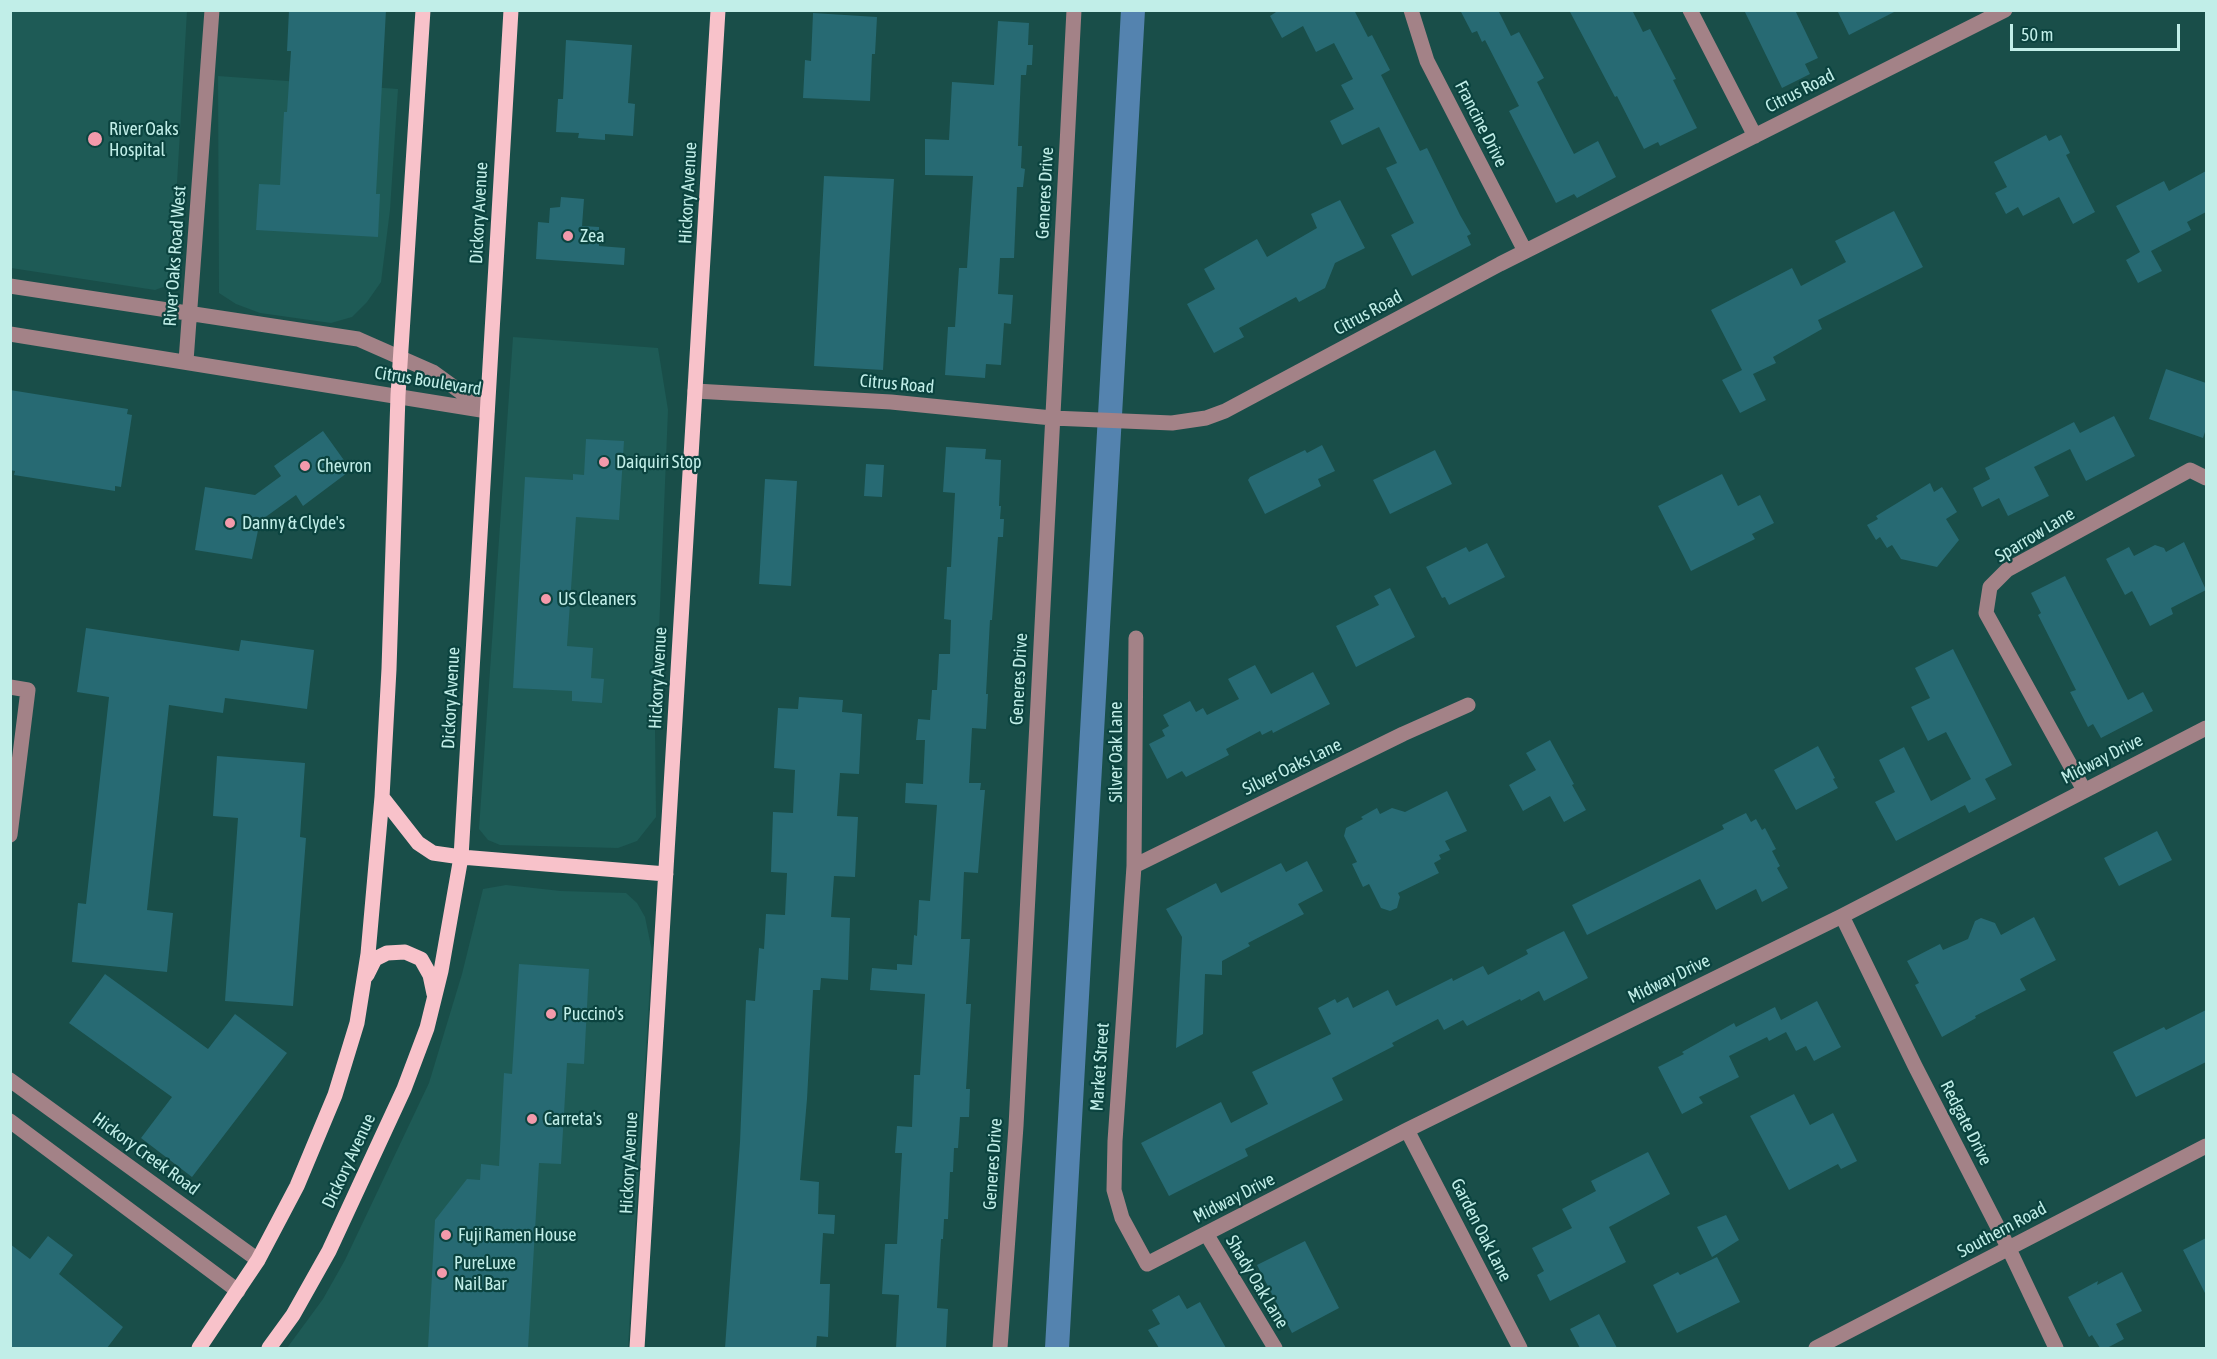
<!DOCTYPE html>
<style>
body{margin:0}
#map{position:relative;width:2217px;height:1359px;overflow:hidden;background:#194e49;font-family:"Asap Condensed",sans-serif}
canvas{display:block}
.frame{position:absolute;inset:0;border:12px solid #c1eee8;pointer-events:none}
.scale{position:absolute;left:2010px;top:24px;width:170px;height:27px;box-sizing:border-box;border:3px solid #c1eee8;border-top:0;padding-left:8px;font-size:18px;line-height:21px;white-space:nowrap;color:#c1eee8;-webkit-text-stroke:4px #0b433f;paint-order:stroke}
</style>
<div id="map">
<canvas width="2217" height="1359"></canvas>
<div class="frame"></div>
<div class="scale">50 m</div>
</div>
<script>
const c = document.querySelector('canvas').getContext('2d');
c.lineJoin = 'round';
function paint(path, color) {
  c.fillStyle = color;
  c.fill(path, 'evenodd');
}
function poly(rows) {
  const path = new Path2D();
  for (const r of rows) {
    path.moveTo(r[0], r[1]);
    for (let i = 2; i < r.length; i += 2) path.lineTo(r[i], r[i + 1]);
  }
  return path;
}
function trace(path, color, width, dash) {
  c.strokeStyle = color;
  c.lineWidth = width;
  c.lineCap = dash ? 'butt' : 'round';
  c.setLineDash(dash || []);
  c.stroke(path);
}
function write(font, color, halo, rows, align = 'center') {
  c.font = font + ' "Asap Condensed",sans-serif';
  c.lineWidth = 4.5;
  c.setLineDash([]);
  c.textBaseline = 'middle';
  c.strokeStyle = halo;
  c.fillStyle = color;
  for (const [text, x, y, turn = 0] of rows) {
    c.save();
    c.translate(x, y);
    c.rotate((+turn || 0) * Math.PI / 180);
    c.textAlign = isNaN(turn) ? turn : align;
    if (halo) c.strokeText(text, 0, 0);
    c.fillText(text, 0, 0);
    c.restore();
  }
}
const built = poly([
 [10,11,187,11,172,269,166,286,155,290,11,268],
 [218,76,398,89,390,210,381,282,367,302,352,317,331,323,260,313,236,304,219,293],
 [513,337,658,348,668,410,655,729,656,817,637,841,618,848,500,845,488,840,479,829],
 [506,885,561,891,626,893,637,903,645,917,652,951,628,1348,287,1348,323,1299,345,1260,429,1083,462,974,483,889]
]);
const canal = poly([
 [1057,1348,1133,10]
]);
const building = poly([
 [289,10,386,10,376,194,380,194,378,237,256,230,259,184,280,185,284,112,287,112,291,51,287,51],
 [1279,10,1354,10,1368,37,1372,35,1390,70,1381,75,1420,151,1427,148,1460,215,1471,234,1467,236,1471,245,1412,276,1391,235,1414,223,1386,168,1397,163,1379,127,1342,145,1330,121,1354,109,1341,85,1353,79,1334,43,1316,52,1303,26,1282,38,1270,16],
 [1460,10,1498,10,1511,36,1519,32,1544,78,1537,82,1574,154,1598,141,1616,177,1577,198,1574,194,1556,203,1509,111,1519,106,1485,40,1482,42,1477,31,1472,33],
 [1569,10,1632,10,1643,32,1650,29,1676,79,1673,80,1697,128,1660,146,1658,142,1644,149,1617,96,1615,97],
 [1744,10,1795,10,1818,58,1805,64,1810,74,1782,88],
 [1837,10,1898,10,1849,35],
 [813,13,877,17,875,54,872,54,870,101,803,98,805,60,811,61],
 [998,21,1029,23,1028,45,1033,45,1032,65,1027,65,1026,75,1021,75,1018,146,1022,146,1021,168,1025,169,1023,187,1017,187,1014,258,1000,258,998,294,1013,295,1011,324,1004,323,1001,365,986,364,985,378,945,375,948,327,955,327,959,268,967,268,973,176,925,175,925,139,949,140,952,82,994,85],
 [566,40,632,45,628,103,635,104,633,136,605,134,605,140,578,138,579,133,556,132,558,99,563,99],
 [2046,135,2049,141,2061,135,2070,153,2066,155,2095,212,2073,224,2059,197,2023,216,2018,207,2006,214,1995,193,2007,187,1994,162],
 [2206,171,2206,212,2187,222,2191,230,2151,251,2162,271,2138,283,2126,260,2140,252,2116,206,2164,181,2169,191],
 [824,176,894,179,883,370,814,366],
 [561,197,584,199,582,226,599,227,599,246,625,248,624,265,536,259,538,222,549,223,550,208,560,207],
 [1340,200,1365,248,1335,263,1325,288,1299,302,1296,297,1239,328,1244,337,1214,353,1187,304,1215,289,1204,269,1257,239,1267,257,1317,228,1311,214],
 [1894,211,1923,267,1818,320,1822,329,1773,357,1776,363,1753,374,1766,400,1740,413,1722,380,1742,370,1711,310,1792,268,1801,286,1846,262,1835,241],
 [2166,369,2206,383,2206,429,2203,438,2149,419],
 [10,390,128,409,127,414,132,415,121,487,115,486,115,491,14,475,15,471,10,470],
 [2114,416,2135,456,2086,481,2070,449,2034,467,2049,496,2008,516,1999,498,1982,507,1973,488,1990,479,1985,468,2074,422,2080,433],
 [323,431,351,470,303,506,296,495,260,521,252,559,195,550,205,487,255,495,281,476,274,466],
 [586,439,624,441,619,520,576,517,567,646,593,648,591,678,604,679,602,703,572,701,572,691,513,688,525,477,573,480,573,474,584,475],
 [1322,445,1335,471,1318,479,1321,486,1265,514,1248,480,1250,477,1305,450,1307,453],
 [946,447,986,449,985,459,1001,460,999,506,1001,506,1000,519,1004,519,1003,537,998,537,992,620,990,620,986,694,988,694,986,729,972,728,969,783,981,783,980,790,985,790,978,873,964,872,961,939,970,939,966,1004,971,1004,966,1089,970,1089,969,1117,960,1117,958,1148,954,1148,953,1172,950,1172,948,1219,944,1219,943,1239,941,1239,937,1308,948,1309,946,1348,896,1348,899,1295,882,1294,885,1244,897,1244,902,1153,895,1153,897,1126,912,1127,914,1075,920,1075,925,994,870,990,872,968,897,970,897,964,912,965,914,935,917,936,919,900,930,901,937,805,905,803,906,783,923,784,925,740,916,740,918,719,930,720,932,690,937,690,939,654,950,654,951,620,944,619,947,567,951,567,955,493,943,492],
 [1435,450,1452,484,1390,514,1373,480],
 [866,464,884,465,882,497,864,496],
 [1722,474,1738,506,1760,495,1774,523,1752,534,1755,539,1691,571,1658,506],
 [765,479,797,481,791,586,759,584],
 [1930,483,1934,492,1942,487,1957,512,1946,519,1959,540,1937,567,1901,559,1892,545,1887,548,1880,537,1876,540,1867,525,1878,519,1876,516],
 [2184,542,2206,590,2171,608,2173,614,2150,626,2132,591,2125,595,2106,559,2129,547,2134,556,2155,545,2164,548,2166,552],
 [1487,543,1505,577,1449,605,1445,597,1442,598,1426,567,1466,547,1469,552],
 [2065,576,2128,700,2143,692,2153,711,2101,738,2093,724,2088,727,2070,692,2076,690,2038,615,2041,613,2031,593],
 [1390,588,1415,637,1356,667,1336,626,1379,605,1374,596],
 [86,628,239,651,241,640,314,650,307,709,225,698,223,713,169,705,147,910,173,913,167,972,72,962,78,903,86,904,109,697,77,692],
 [1953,649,2012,765,1985,779,1996,799,1969,813,1965,805,1896,841,1875,802,1895,792,1879,760,1904,747,1931,801,1971,779,1946,732,1928,741,1911,707,1930,698,1915,668],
 [1255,665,1271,694,1313,672,1330,704,1273,733,1272,730,1262,735,1260,731,1226,749,1229,755,1186,777,1182,771,1167,779,1149,744,1165,736,1162,730,1169,726,1163,715,1190,701,1196,712,1203,708,1207,715,1239,699,1228,679],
 [799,697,843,700,842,712,862,714,859,774,840,773,837,816,858,817,855,877,834,876,831,917,850,918,848,980,821,978,820,990,813,990,807,1099,800,1180,819,1182,818,1214,835,1215,834,1234,823,1233,820,1284,830,1284,828,1337,817,1336,816,1348,725,1348,740,1142,746,1000,755,1001,759,948,764,949,766,914,785,915,787,873,771,872,773,812,793,813,795,770,774,768,778,708,798,709],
 [1550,740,1574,784,1572,785,1586,810,1564,822,1550,796,1523,811,1509,785,1536,770,1526,753],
 [1818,746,1835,778,1833,779,1838,788,1796,810,1774,770],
 [217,756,305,763,300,837,306,838,293,1006,225,1001,238,818,213,816],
 [1447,791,1467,831,1445,841,1450,850,1439,855,1441,859,1434,863,1439,873,1398,893,1400,897,1397,908,1390,911,1381,908,1369,884,1363,887,1352,864,1357,862,1344,836,1346,828,1363,819,1361,817,1377,808,1380,814,1392,808,1405,812],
 [1746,813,1751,822,1756,819,1762,830,1765,828,1776,849,1772,851,1780,866,1777,868,1788,888,1762,902,1756,889,1716,910,1700,879,1587,935,1572,905,1724,829,1722,825],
 [2157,831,2172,860,2119,886,2104,858],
 [1307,861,1323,891,1298,904,1304,914,1248,943,1250,946,1222,961,1222,975,1205,974,1203,1034,1176,1048,1182,937,1166,909,1216,883,1221,893,1281,863,1286,872],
 [2034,917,2056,960,2020,979,2026,990,1975,1016,1976,1018,1942,1037,1915,985,1919,983,1907,961,1940,944,1943,950,1968,939,1975,921,1981,918,1995,923,2001,935],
 [1564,931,1588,978,1544,1001,1539,991,1521,1001,1520,999,1467,1026,1463,1020,1444,1030,1438,1019,1392,1043,1394,1046,1332,1078,1343,1100,1245,1149,1248,1156,1169,1196,1141,1143,1221,1102,1231,1123,1268,1104,1252,1072,1331,1034,1318,1008,1335,999,1337,1003,1348,997,1353,1008,1388,990,1396,1006,1452,978,1453,981,1483,966,1488,975,1528,954,1526,950],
 [519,964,589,969,584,1064,567,1063,561,1164,539,1163,528,1348,428,1348,435,1220,467,1179,480,1180,481,1164,499,1166,504,1073,512,1074],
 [105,974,208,1049,235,1014,287,1053,192,1177,141,1138,172,1097,69,1023],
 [1817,1001,1841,1047,1814,1061,1806,1046,1796,1051,1786,1032,1769,1041,1767,1037,1729,1056,1739,1077,1699,1097,1703,1103,1682,1114,1658,1067,1684,1054,1682,1052,1734,1023,1736,1027,1775,1007,1781,1020],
 [2206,1010,2206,1062,2136,1097,2113,1052,2164,1027,2166,1030],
 [1794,1094,1810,1125,1833,1113,1857,1161,1841,1169,1838,1164,1789,1190,1750,1116],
 [1648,1152,1670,1194,1609,1227,1626,1262,1550,1301,1537,1275,1544,1271,1532,1248,1572,1228,1562,1209,1596,1191,1591,1181],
 [1726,1215,1739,1240,1712,1257,1697,1227],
 [48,1236,73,1255,59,1274,123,1327,107,1348,10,1348,10,1244,30,1259],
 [2206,1238,2206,1295,2183,1250],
 [1305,1241,1339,1308,1292,1333,1257,1265],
 [1717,1257,1740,1302,1677,1333,1653,1285,1678,1272,1680,1275],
 [2122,1272,2142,1311,2116,1324,2124,1339,2107,1348,2100,1348,2092,1335,2089,1337,2068,1297,2098,1281,2097,1285],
 [1179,1295,1187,1309,1200,1302,1226,1348,1159,1348,1148,1330,1160,1324,1152,1310],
 [1599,1314,1617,1348,1580,1348,1570,1329]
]);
const minor = poly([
 [1411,10,1427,61,1525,251],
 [1690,10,1755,136],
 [10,286,358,339,433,372,487,411],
 [10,334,481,410],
 [186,361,212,10],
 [695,391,891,402,1052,418,1172,423,1206,418,1225,411,1500,264,2005,10],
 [1136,638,1134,866,1115,1141,1114,1190,1122,1218,1147,1264,1407,1130,1842,916,2206,728],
 [10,687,28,690,10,835],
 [2084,790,1986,613,1990,587,2007,570,2190,470,2206,478],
 [1134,866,1403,734,1468,705],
 [1842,916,1915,1066,2009,1249,2056,1348],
 [10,1080,258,1260],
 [10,1121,238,1291],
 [1407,1130,1520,1348],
 [1207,1235,1275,1348],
 [1000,1348,1016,1126,1074,10],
 [1816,1348,2206,1146]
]);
const major = poly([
 [382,797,418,843,433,853,461,857,666,874],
 [367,975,375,959,387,953,405,952,421,959,430,975,434,994],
 [199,1348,258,1260,297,1186,335,1095,357,1023,368,954,382,797,389,669,398,395,423,10],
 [269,1348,293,1315,329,1251,404,1089,427,1028,441,971,461,857,511,10],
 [637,1348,718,10]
]);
const markers = [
 [95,139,8,"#f39aab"],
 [568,236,6,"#f39aab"],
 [604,462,6,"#f39aab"],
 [305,466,6,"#f39aab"],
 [230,523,6,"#f39aab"],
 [546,599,6,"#f39aab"],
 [551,1014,6,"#f39aab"],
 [532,1119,6,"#f39aab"],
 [446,1235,6,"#f39aab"],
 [442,1273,6,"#f39aab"]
];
const streetNames = [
 ["Citrus Road",1800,91,-27],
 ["Francine Drive",1481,124,63],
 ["Hickory Avenue",688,193,-87],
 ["Generes Drive",1045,193,-87],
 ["Dickory Avenue",479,213,-87],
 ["River Oaks Road West",175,256,-86],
 ["Citrus Road",1368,313,-28],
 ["Citrus Boulevard",428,381,9],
 ["Citrus Road",897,384,5],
 ["Sparrow Lane",2035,535,-31],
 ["Hickory Avenue",658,678,-87],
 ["Generes Drive",1019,679,-87],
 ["Dickory Avenue",451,698,-87],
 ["Silver Oak Lane",1116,752,-90],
 ["Midway Drive",2102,759,-27],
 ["Silver Oaks Lane",1292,767,-26],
 ["Midway Drive",1669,979,-26],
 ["Market Street",1100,1067,-86],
 ["Redgate Drive",1966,1123,63],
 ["Hickory Creek Road",146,1154,36],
 ["Dickory Avenue",349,1161,-65],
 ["Hickory Avenue",629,1163,-87],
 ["Generes Drive",993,1164,-86],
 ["Midway Drive",1234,1198,-27],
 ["Garden Oak Lane",1481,1230,63],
 ["Southern Road",2002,1230,-28],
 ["Shady Oak Lane",1257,1282,59]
];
const poiNames = [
 ["River Oaks",109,129],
 ["Hospital",109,150],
 ["Zea",580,236],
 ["Daiquiri Stop",616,462],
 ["Chevron",317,466],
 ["Danny & Clyde's",242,523],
 ["US Cleaners",558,599],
 ["Puccino's",563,1014],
 ["Carreta's",544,1119],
 ["Fuji Ramen House",458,1235],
 ["PureLuxe",454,1263],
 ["Nail Bar",454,1284]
];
paint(built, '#1e5b56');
trace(canal, '#5483af', 24);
paint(building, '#276a73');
trace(minor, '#a38287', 15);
trace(major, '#f8c2ca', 15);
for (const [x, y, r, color] of markers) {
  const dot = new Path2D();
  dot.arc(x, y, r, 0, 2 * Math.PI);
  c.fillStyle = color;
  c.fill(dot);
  trace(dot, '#0b433f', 2);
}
write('18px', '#c1eee8', '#0b433f', streetNames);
write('18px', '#c1eee8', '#0b433f', poiNames, 'left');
</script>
